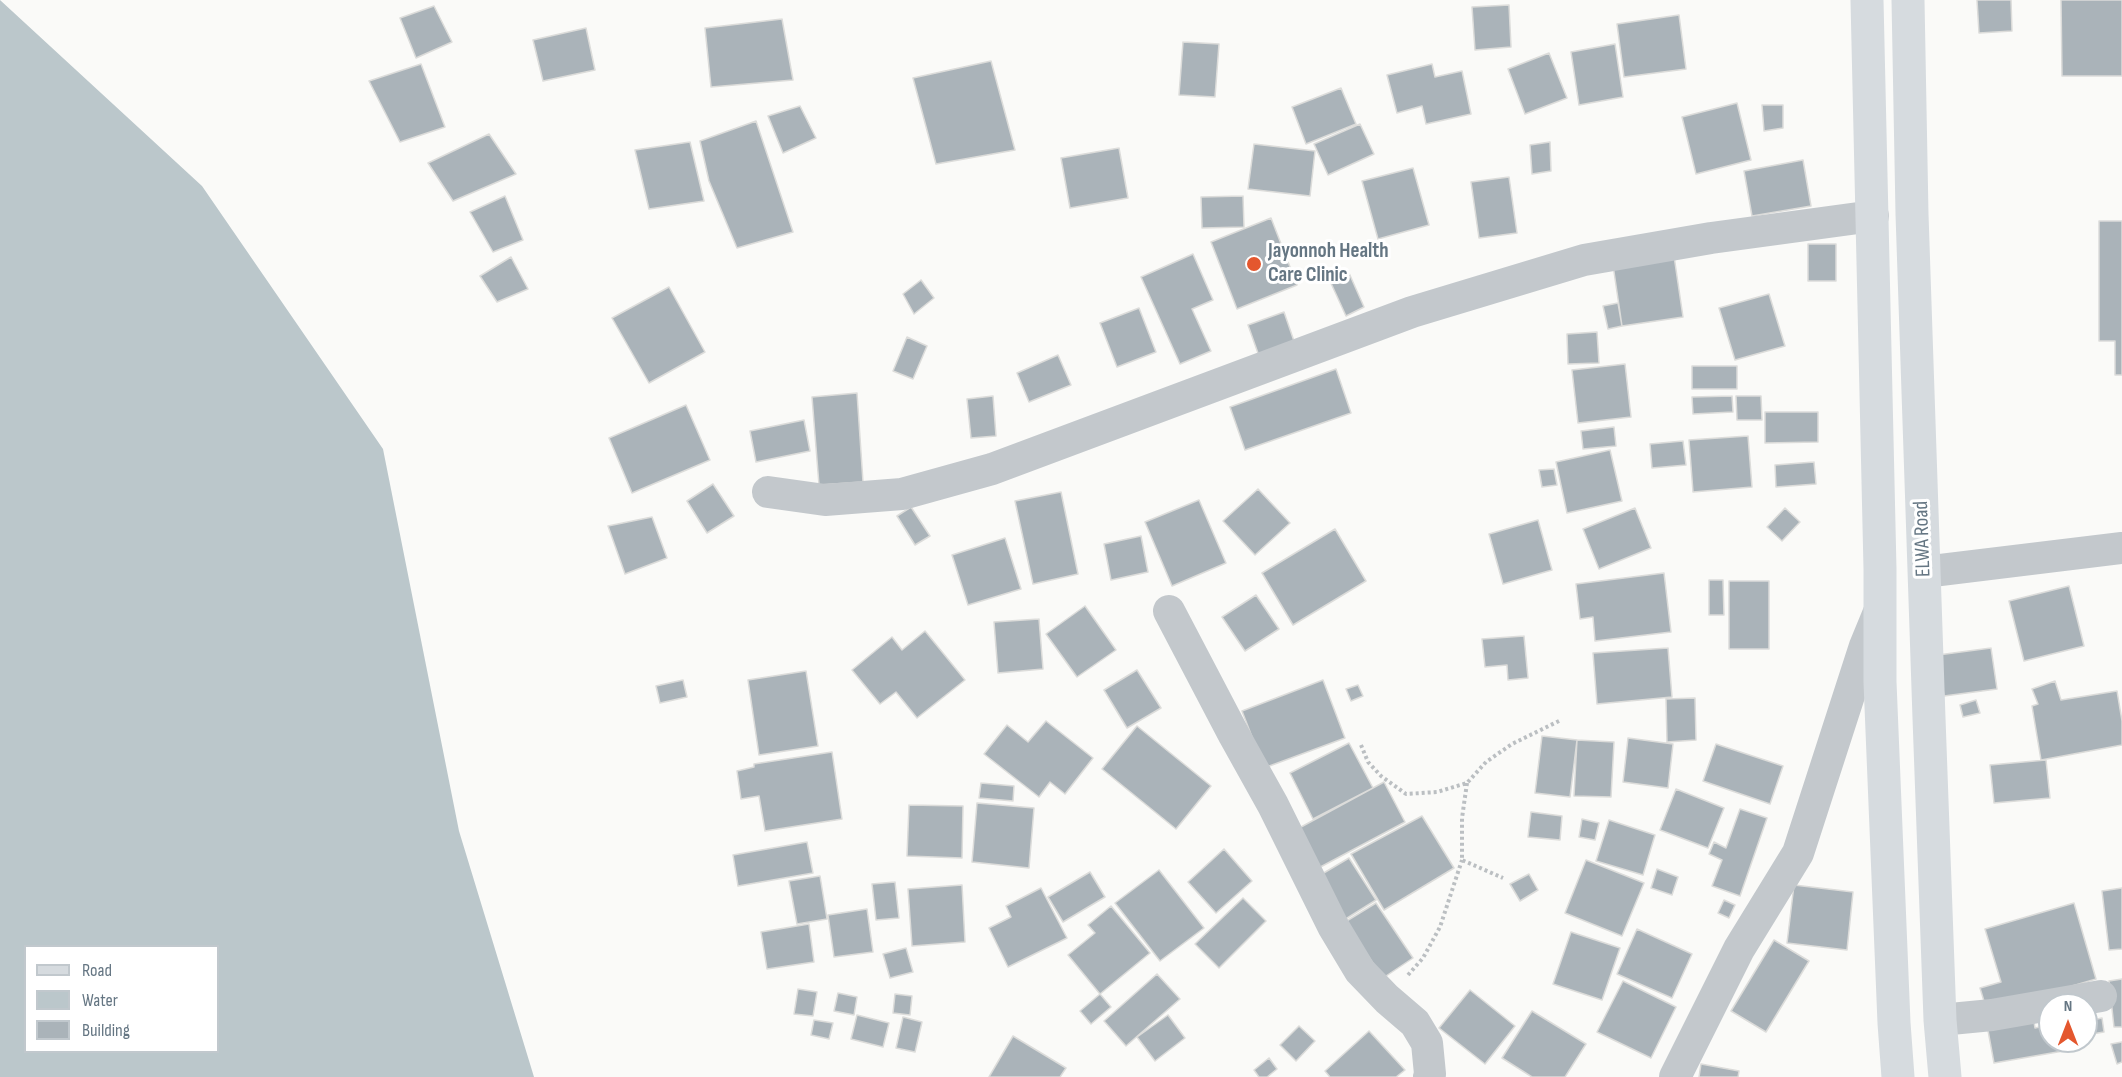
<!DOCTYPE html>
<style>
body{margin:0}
#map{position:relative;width:2122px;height:1077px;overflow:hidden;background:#fafaf8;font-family:"Sofia Sans Condensed",sans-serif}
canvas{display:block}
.legend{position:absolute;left:24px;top:945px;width:195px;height:108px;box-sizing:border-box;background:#fff;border:2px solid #c1c8cd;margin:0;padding:8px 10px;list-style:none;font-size:18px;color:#657683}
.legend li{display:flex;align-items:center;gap:12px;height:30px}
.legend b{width:30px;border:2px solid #c1c8cd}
.north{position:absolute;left:2038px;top:993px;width:60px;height:60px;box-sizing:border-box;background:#fff;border:2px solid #c1c8cd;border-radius:50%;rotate:0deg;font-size:16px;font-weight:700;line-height:24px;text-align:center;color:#657683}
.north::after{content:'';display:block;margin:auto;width:21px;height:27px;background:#e4572e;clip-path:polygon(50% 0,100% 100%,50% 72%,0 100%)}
</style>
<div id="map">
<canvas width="2122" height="1077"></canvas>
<ul class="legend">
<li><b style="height:8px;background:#d6dbdf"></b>Road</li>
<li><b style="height:16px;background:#bbc7cb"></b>Water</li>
<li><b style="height:16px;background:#aab3b9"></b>Building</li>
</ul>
<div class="north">N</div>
</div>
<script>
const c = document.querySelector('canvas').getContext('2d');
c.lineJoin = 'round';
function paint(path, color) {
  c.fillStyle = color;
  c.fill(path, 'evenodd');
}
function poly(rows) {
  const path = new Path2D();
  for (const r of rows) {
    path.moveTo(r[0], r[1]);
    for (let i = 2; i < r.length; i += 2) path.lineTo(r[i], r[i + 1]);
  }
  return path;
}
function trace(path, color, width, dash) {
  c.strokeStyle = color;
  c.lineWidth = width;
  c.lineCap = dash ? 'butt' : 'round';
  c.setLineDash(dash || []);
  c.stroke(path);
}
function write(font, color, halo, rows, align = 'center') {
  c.font = font + ' "Sofia Sans Condensed",sans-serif';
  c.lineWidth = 6;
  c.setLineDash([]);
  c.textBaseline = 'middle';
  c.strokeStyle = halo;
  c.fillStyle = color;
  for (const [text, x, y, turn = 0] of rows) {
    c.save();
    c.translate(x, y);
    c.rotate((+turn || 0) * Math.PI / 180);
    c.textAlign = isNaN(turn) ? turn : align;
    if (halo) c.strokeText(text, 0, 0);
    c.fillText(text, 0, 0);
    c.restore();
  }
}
const water = poly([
 [0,0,202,186,383,449,459,831,534,1077,0,1077],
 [26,946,218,946,218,1052,26,1052]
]);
const building = poly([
 [1977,0,2011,0,2012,31,1979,33,1977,0],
 [2061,0,2122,0,2122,76,2062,76,2061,0],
 [1509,5,1511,47,1475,50,1472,7,1509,5],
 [434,6,452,42,416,58,400,18,434,6],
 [1679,15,1686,69,1624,77,1617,24,1679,15],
 [782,19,793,80,711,87,705,28,782,19],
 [586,28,595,70,543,81,533,40,586,28],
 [1183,42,1219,44,1215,97,1179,95,1183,42],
 [1615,44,1623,97,1579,105,1571,52,1615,44],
 [1549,53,1567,98,1525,114,1508,69,1549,53],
 [991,61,1015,150,936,164,913,78,991,61],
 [421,64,445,127,400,142,369,81,421,64],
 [1432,64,1435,77,1462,71,1471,114,1426,124,1422,106,1397,113,1387,75,1432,64],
 [1341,88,1356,124,1306,144,1292,107,1341,88],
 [1737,103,1751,160,1696,174,1682,117,1737,103],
 [1762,105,1783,105,1783,128,1764,131,1762,105],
 [800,106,816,138,783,153,768,116,800,106],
 [756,121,793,232,737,248,709,181,700,141,756,121],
 [1360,124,1374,154,1328,175,1314,144,1360,124],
 [489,134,516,174,453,201,428,163,489,134],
 [690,142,704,201,649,209,635,150,690,142],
 [1550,142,1551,171,1532,174,1530,145,1550,142],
 [1254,144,1315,151,1310,196,1248,189,1254,144],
 [1119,148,1128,198,1070,208,1061,158,1119,148],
 [1803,160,1811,206,1752,216,1744,171,1803,160],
 [1413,168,1429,225,1378,239,1362,181,1413,168],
 [1509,177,1517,233,1479,238,1471,182,1509,177],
 [505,196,523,240,493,252,470,212,505,196],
 [1243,196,1244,227,1202,228,1201,197,1243,196],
 [1271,218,1297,285,1237,309,1211,242,1271,218],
 [2099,221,2122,221,2122,375,2115,375,2115,341,2099,341,2099,221],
 [1808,244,1836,244,1836,281,1808,281,1808,244],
 [1193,254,1213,300,1192,309,1211,351,1180,364,1141,277,1193,254],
 [1674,256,1683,317,1622,326,1613,265,1674,256],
 [511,257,528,289,497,302,480,276,511,257],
 [1349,273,1364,307,1346,316,1330,281,1349,273],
 [921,280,934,298,914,314,903,294,921,280],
 [669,287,705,352,649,383,612,318,669,287],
 [1769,294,1785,346,1735,360,1719,308,1769,294],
 [1618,303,1622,326,1608,329,1603,306,1618,303],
 [1139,308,1156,352,1117,367,1100,323,1139,308],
 [1284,312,1295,344,1259,356,1248,325,1284,312],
 [1597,332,1599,363,1568,364,1567,334,1597,332],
 [907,337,927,346,913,379,893,371,907,337],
 [1058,355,1071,385,1029,402,1017,373,1058,355],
 [1625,364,1631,417,1578,423,1572,370,1625,364],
 [1692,366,1737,366,1737,389,1692,389,1692,366],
 [1336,369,1351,413,1245,450,1230,407,1336,369],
 [857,393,863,482,819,485,812,397,857,393],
 [993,396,996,436,971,438,967,399,993,396],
 [1732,396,1733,412,1693,414,1692,397,1732,396],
 [1736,396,1761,396,1762,420,1737,420,1736,396],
 [686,405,710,460,632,493,609,438,686,405],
 [1765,412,1818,412,1818,442,1765,443,1765,412],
 [804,420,810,451,756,462,750,431,804,420],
 [1614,427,1616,446,1583,449,1581,431,1614,427],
 [1748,436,1752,487,1693,492,1689,440,1748,436],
 [1683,441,1686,465,1652,468,1650,444,1683,441],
 [1610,450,1622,501,1567,513,1556,462,1610,450],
 [1814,462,1816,484,1776,487,1775,465,1814,462],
 [1554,469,1557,485,1542,487,1539,470,1554,469],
 [713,484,734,516,707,533,687,501,713,484],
 [1258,489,1290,523,1255,555,1223,521,1258,489],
 [1061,492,1078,574,1033,584,1015,501,1061,492],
 [1199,500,1226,563,1172,586,1145,522,1199,500],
 [911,507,930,536,915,545,897,516,911,507],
 [1635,508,1651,548,1599,569,1583,529,1635,508],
 [1785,508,1800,522,1782,541,1767,527,1785,508],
 [652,517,667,558,625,574,608,526,652,517],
 [1538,520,1552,570,1503,584,1489,534,1538,520],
 [1335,529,1366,581,1293,625,1262,573,1335,529],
 [1141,536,1148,572,1111,580,1104,544,1141,536],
 [1005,538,1021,589,968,605,952,555,1005,538],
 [1664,573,1671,632,1595,641,1593,617,1580,619,1576,584,1664,573],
 [1709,580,1723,580,1724,615,1709,615,1709,580],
 [1729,581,1769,581,1769,649,1729,649,1729,581],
 [2069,586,2084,646,2024,661,2009,601,2069,586],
 [1256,595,1279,629,1245,651,1222,617,1256,595],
 [1085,606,1116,650,1077,677,1046,634,1085,606],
 [1039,619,1043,669,998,673,994,622,1039,619],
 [925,631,965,680,917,718,896,692,880,704,852,670,892,637,902,650,925,631],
 [1524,636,1528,678,1508,680,1507,665,1485,667,1482,639,1524,636],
 [1668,648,1672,697,1597,704,1593,653,1668,648],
 [1991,648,1997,689,1944,696,1938,655,1991,648],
 [1137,670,1161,708,1127,728,1104,690,1137,670],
 [806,671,818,746,759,755,748,680,806,671],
 [683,680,687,697,660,703,656,686,683,680],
 [1323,680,1345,738,1264,768,1242,711,1323,680],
 [2055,681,2061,700,2117,691,2122,721,2122,745,2041,760,2032,706,2038,704,2032,689,2055,681],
 [1358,685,1363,696,1351,701,1346,689,1358,685],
 [1695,698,1696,740,1667,742,1666,699,1695,698],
 [1976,700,1980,713,1963,717,1960,705,1976,700],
 [1046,721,1093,758,1065,794,1050,782,1039,797,984,754,1007,725,1028,742,1046,721],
 [1137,726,1211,786,1176,829,1102,769,1137,726],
 [1542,736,1577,740,1570,797,1535,793,1542,736],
 [1628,738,1673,744,1668,788,1623,782,1628,738],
 [1577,740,1614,742,1611,797,1574,796,1577,740],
 [1349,743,1373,788,1313,819,1290,773,1349,743],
 [1716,744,1783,766,1770,804,1703,781,1716,744],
 [832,752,842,819,765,831,759,796,741,799,737,771,754,767,754,764,832,752],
 [2046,760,2050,798,1994,803,1990,765,2046,760],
 [1384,782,1405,822,1311,872,1290,833,1384,782],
 [981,783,1014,786,1013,801,979,798,981,783],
 [1676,789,1724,808,1708,848,1660,830,1676,789],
 [977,803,1034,808,1029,868,972,862,977,803],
 [909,805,963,806,962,858,907,856,909,805],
 [1740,809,1767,818,1740,896,1712,886,1722,860,1709,854,1714,842,1726,848,1740,809],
 [1531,812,1562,816,1560,840,1528,837,1531,812],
 [1422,816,1454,868,1384,910,1351,854,1422,816],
 [1582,819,1599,823,1595,840,1579,837,1582,819],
 [1609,820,1655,835,1643,875,1596,861,1609,820],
 [807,842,813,873,738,886,733,855,807,842],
 [1224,849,1252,881,1216,913,1188,882,1224,849],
 [1349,858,1376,900,1344,920,1317,877,1349,858],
 [1586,860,1644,883,1622,936,1565,913,1586,860],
 [1657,869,1678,877,1672,895,1651,888,1657,869],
 [1159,870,1204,928,1160,961,1115,903,1159,870],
 [1090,872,1105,897,1063,922,1048,897,1090,872],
 [1529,874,1538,890,1520,901,1510,884,1529,874],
 [820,876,827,919,797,924,789,881,820,876],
 [895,882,899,918,876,920,872,884,895,882],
 [962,885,965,942,912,946,908,889,962,885],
 [1794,885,1853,892,1847,950,1787,943,1794,885],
 [1041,888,1067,938,1008,967,989,928,1011,917,1006,906,1041,888],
 [2122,888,2122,949,2109,950,2102,891,2122,888],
 [1243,898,1266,921,1219,968,1195,944,1243,898],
 [1724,900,1735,905,1729,918,1718,913,1724,900],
 [1376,903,1413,958,1383,978,1345,922,1376,903],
 [2074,903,2096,979,1987,1011,1980,988,2001,982,1985,929,2074,903],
 [1111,906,1150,953,1100,994,1068,955,1095,933,1088,925,1111,906],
 [867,909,873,952,834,957,828,915,867,909],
 [809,924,814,962,767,969,761,932,809,924],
 [1637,929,1692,954,1672,998,1617,974,1637,929],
 [1571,932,1620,948,1602,1000,1553,984,1571,932],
 [1774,940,1809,961,1766,1032,1731,1011,1774,940],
 [906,948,913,972,890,978,883,954,906,948],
 [1157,974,1180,999,1126,1046,1104,1021,1157,974],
 [2122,979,2122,1027,2114,1027,2109,981,2122,979],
 [1623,981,1676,1007,1651,1058,1597,1032,1623,981],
 [798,989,817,992,813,1016,794,1014,798,989],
 [1470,990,1515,1026,1485,1064,1439,1028,1470,990],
 [838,993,857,997,854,1015,834,1011,838,993],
 [895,994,912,996,910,1015,893,1013,895,994],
 [1100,994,1111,1007,1091,1024,1080,1011,1100,994],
 [2090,1007,2092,1020,2102,1018,2104,1032,2086,1035,2086,1008,2090,1007],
 [1532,1011,1586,1044,1565,1077,1532,1077,1502,1058,1532,1011],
 [857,1015,889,1023,883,1047,851,1039,857,1015],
 [1168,1015,1185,1038,1155,1061,1137,1037,1168,1015],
 [2033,1016,2035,1028,2050,1025,2050,1041,2067,1041,2069,1050,1994,1063,1987,1025,2033,1016],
 [903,1017,922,1022,915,1052,896,1048,903,1017],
 [814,1020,833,1023,829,1039,811,1035,814,1020],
 [1299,1026,1315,1041,1296,1061,1280,1045,1299,1026],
 [1369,1031,1405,1070,1396,1077,1330,1077,1325,1071,1369,1031],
 [1013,1036,1066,1068,1060,1077,989,1077,1013,1036],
 [2122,1042,2122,1062,2117,1064,2111,1044,2122,1042],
 [1269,1058,1277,1069,1267,1077,1259,1077,1254,1070,1269,1058],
 [1701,1064,1739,1071,1738,1077,1699,1077,1701,1064]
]);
const path = poly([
 [1361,745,1368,762,1381,776,1406,794,1437,792,1467,783,1486,762,1512,744,1561,720],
 [1467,783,1462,818,1462,860,1503,878],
 [1408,975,1423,958,1440,927,1462,860]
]);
const minor = poly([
 [768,492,825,500,902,494,992,469,1412,312,1584,260,1711,238,1873,216],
 [1924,572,2122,548],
 [1169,611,1234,735,1273,805,1333,926,1360,971,1387,999,1415,1023,1427,1043,1430,1074,1429,1077],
 [1940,1020,1992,1015,2101,996],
 [1675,1077,1739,949,1798,853,1865,646,1879,612]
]);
const major = poly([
 [1867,0,1880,569,1880,682,1894,1023,1898,1077],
 [1908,0,1912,214,1929,718,1940,1020,1945,1077]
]);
const markers = [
 [1254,264,8,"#e4572e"]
];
const poiNames = [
 ["Jayonnoh Health",1268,252],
 ["Care Clinic",1268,276]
];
const streetNames = [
 ["ELWA Road",1923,539,-92]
];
paint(water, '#bbc7cb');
paint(building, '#aab3b9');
trace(building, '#dcdcda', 1.5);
trace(path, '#bbbfc2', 4, [3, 3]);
trace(minor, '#c3c8cc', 32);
trace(major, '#d6dbdf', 33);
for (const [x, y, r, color] of markers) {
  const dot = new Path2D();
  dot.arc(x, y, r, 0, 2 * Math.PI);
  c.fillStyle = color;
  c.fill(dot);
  trace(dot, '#fff', 2);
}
write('bold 21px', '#657683', '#fff', poiNames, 'left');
write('21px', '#657683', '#fff', streetNames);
</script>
